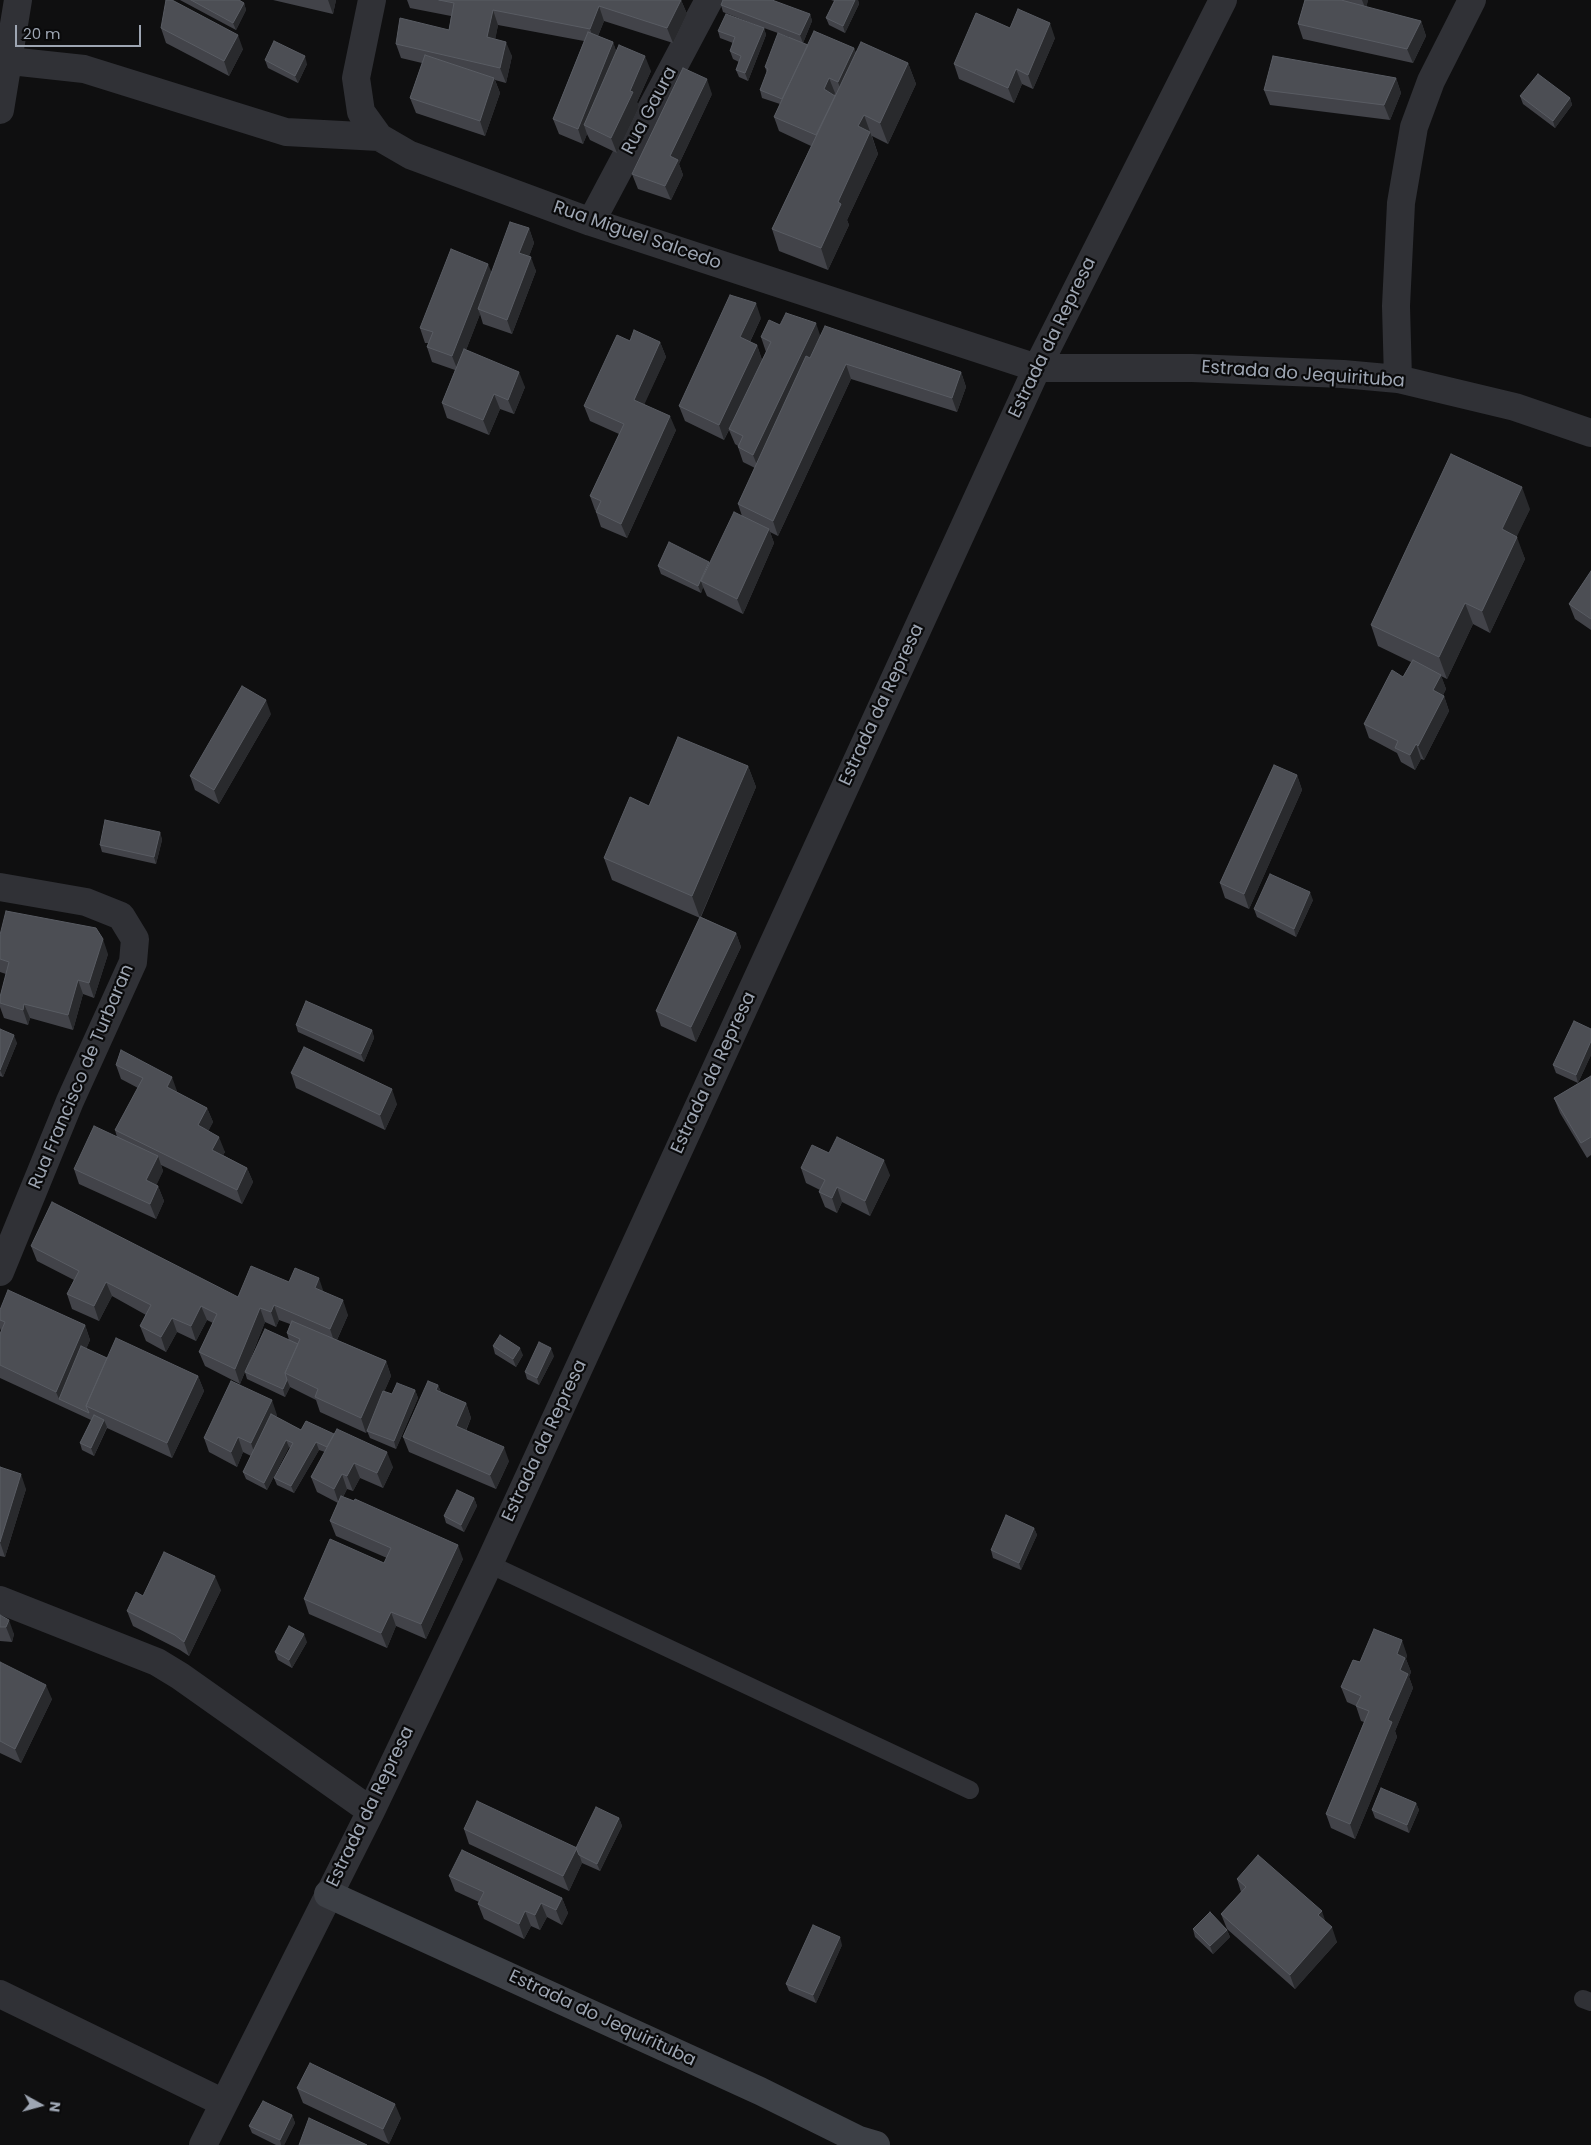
<!DOCTYPE html>
<style>
body{margin:0}
#map{position:relative;width:1591px;height:2145px;overflow:hidden;background:#0f0f10;font-family:Poppins,sans-serif}
canvas{display:block}
.north{position:absolute;left:15px;top:2080px;width:50px;height:50px;-webkit-text-stroke:4px #0a0a0b;paint-order:stroke;rotate:97deg;font-size:14px;font-weight:700;line-height:20px;text-align:center;color:#9ea6b3}
.north::after{content:'';display:block;margin:auto;width:18px;height:22px;background:#9ea6b3;clip-path:polygon(50% 0,100% 100%,50% 72%,0 100%)}
.scale{position:absolute;left:15px;top:25px;width:126px;height:22px;box-sizing:border-box;border:2px solid #9ea6b3;border-top:0;padding-left:6px;font-size:15px;line-height:18px;white-space:nowrap;color:#9ea6b3;-webkit-text-stroke:4px #0a0a0b;paint-order:stroke}
</style>
<div id="map">
<canvas width="1591" height="2145"></canvas>
<div class="north">N</div>
<div class="scale">20 m</div>
</div>
<script>
const c = document.querySelector('canvas').getContext('2d');
c.lineJoin = 'round';
function poly(rows) {
  const path = new Path2D();
  for (const r of rows) {
    path.moveTo(r[0], r[1]);
    for (let i = 2; i < r.length; i += 2) path.lineTo(r[i], r[i + 1]);
  }
  return path;
}
function trace(path, color, width, dash) {
  c.strokeStyle = color;
  c.lineWidth = width;
  c.lineCap = dash ? 'butt' : 'round';
  c.setLineDash(dash || []);
  c.stroke(path);
}
function paint(path, color) {
  c.fillStyle = color;
  c.fill(path, 'evenodd');
}
function write(font, color, halo, rows, align = 'center') {
  c.font = font + ' Poppins,sans-serif';
  c.lineWidth = 4.5;
  c.setLineDash([]);
  c.textBaseline = 'middle';
  c.strokeStyle = halo;
  c.fillStyle = color;
  for (const [text, x, y, turn = 0] of rows) {
    c.save();
    c.translate(x, y);
    c.rotate((+turn || 0) * Math.PI / 180);
    c.textAlign = isNaN(turn) ? turn : align;
    if (halo) c.strokeText(text, 0, 0);
    c.fillText(text, 0, 0);
    c.restore();
  }
}
const lane = poly([
 [489,1564,970,1790],
 [1583,1999,1591,2002]
]);
const street = poly([
 [372,0,356,78,361,112,379,137,410,155,591,222,1037,368,1192,368,1343,374,1398,379,1515,407,1591,433],
 [0,60,84,69,286,132,379,137],
 [0,110,18,0],
 [591,222,709,0],
 [1398,379,1396,306,1401,203,1414,127,1431,81,1472,0],
 [0,887,86,902,121,916,135,939,133,962,70,1101,0,1272],
 [0,1600,157,1662,180,1676,371,1811],
 [0,1994,224,2103],
 [203,2145,371,1811,489,1564,1037,368,1223,0]
]);
const secondary = poly([
 [328,1894,760,2091,859,2140,876,2145]
]);
const wall = poly([
 [180,0,239,0,244,3,246,10,236,30],
 [273,0,336,0,333,14],
 [407,0,681,0,687,14,673,43,604,21,598,36,613,42,616,51,651,71,637,102,639,107,617,153,590,140,587,134,583,144,559,134,553,119,584,41,498,25,495,39,512,56,506,83,495,80,500,93,485,136,416,113,410,98,422,63,401,58,396,44,449,30,451,16,410,8],
 [831,0,858,0,859,4,845,33,829,25,826,18,834,1],
 [1305,0,1368,0,1366,7,1421,21,1426,36,1413,63,1303,39,1298,24],
 [721,5,810,14,812,21,803,43,808,45,854,48,856,53,908,63,916,84,888,144,872,136,878,154,847,220,849,225,828,270,779,251,772,229,811,146,779,131,774,117,780,104,762,98,760,90,767,73,765,67,789,37,764,28,766,35,748,81,739,77,736,70,739,62,733,59,730,51,733,43,720,38,718,31,756,25,723,12],
 [161,28,243,49,229,76,166,43],
 [1010,28,1055,38,1033,89,1022,84,1014,103,959,79,954,64],
 [265,60,307,64,298,83,268,68],
 [1396,78,1401,93,1390,120,1270,105,1264,90],
 [712,94,679,164,683,175,671,200,638,189,632,174],
 [1520,96,1570,98,1572,105,1555,128,1523,104],
 [529,228,534,243,529,256,536,271,512,334,483,324,480,314,466,350,525,387,514,414,500,409,489,435,447,418,442,403,455,370,432,362,427,347,428,343,425,343,420,328,492,272],
 [761,318,750,342,757,345,762,360,766,352,761,337,780,325,961,372,966,387,957,412,851,379,778,536,770,532,774,543,743,614,707,596,703,587,701,593,661,574,658,566,709,562,710,564,742,516,738,504,755,468,743,462,738,447,738,446,735,444,729,430,724,440,685,421,679,406],
 [630,341,660,342,666,357,644,404,676,430,627,538,601,527,596,512,596,511,595,510,590,496,619,434,590,421,584,406],
 [1530,509,1516,537,1525,559,1490,633,1473,624,1447,679,1441,676,1446,689,1443,695,1444,696,1449,711,1424,760,1421,759,1415,770,1401,762,1397,753,1369,738,1364,724,1403,677,1411,662,1378,646,1371,625],
 [1591,571,1591,630,1575,619,1569,604],
 [271,714,219,804,195,790,190,776],
 [748,766,756,787,701,917,736,933,741,947,696,1042,661,1026,656,1011,700,918,612,880,604,858,649,806],
 [1297,775,1302,790,1249,909,1225,898,1220,883],
 [160,832,162,840,156,864,102,852,100,845],
 [1313,900,1296,937,1257,917,1254,909],
 [0,935,108,954,94,998,83,994,73,1030,30,1018,28,1025,4,1018,0,1007,0,997,6,974,0,972],
 [296,1025,372,1030,374,1038,364,1062,298,1032],
 [0,1029,17,1043,3,1077,0,1076],
 [1591,1029,1591,1055,1578,1083,1556,1073,1553,1065],
 [116,1065,177,1091,177,1092,207,1108,213,1122,208,1131,225,1152,223,1155,247,1168,253,1182,242,1204,161,1165,163,1171,156,1185,158,1186,164,1201,156,1219,79,1184,74,1169,117,1137,115,1130,138,1088,121,1079],
 [291,1073,397,1104,385,1130,296,1088],
 [1591,1076,1591,1155,1587,1158,1560,1113,1554,1098],
 [829,1153,890,1175,870,1216,842,1202,837,1213,825,1207,819,1192,820,1190,806,1183,801,1168],
 [31,1246,238,1297,289,1282,324,1292,348,1315,337,1340,386,1361,391,1376,384,1392,392,1394,415,1390,418,1398,396,1449,370,1438,367,1431,366,1433,320,1412,316,1400,290,1387,285,1397,247,1379,245,1372,240,1384,205,1366,199,1352,213,1323,207,1320,196,1341,177,1332,166,1352,146,1341,140,1326,146,1315,112,1296,99,1321,72,1309,67,1294,74,1280,37,1261],
 [279,1320,290,1324,287,1333,289,1340,248,1365,265,1322,276,1327],
 [0,1310,85,1325,90,1340,86,1349,107,1358,198,1376,204,1391,172,1458,107,1428,94,1456,82,1450,80,1443,91,1420,0,1378,0,1334,1,1331,0,1328],
 [493,1346,523,1355,516,1367,495,1354],
 [554,1356,539,1385,527,1379,525,1372],
 [438,1385,441,1392,466,1403,471,1418,466,1431,509,1461,496,1489,409,1452,403,1437],
 [277,1415,276,1417,301,1430,393,1467,383,1488,360,1478,353,1491,347,1489,343,1497,463,1559,426,1639,396,1626,387,1648,309,1614,304,1599,384,1563,387,1558,336,1536,330,1521,338,1503,317,1492,311,1477,325,1452,319,1450,294,1493,277,1485,274,1478,290,1448,289,1447,267,1490,246,1479,243,1472,251,1456,243,1452,237,1467,209,1452,204,1438],
 [0,1467,26,1489,5,1557,0,1556,0,1557],
 [474,1498,477,1506,464,1532,446,1523,444,1516],
 [1034,1528,1037,1535,1021,1570,993,1558,991,1550],
 [221,1590,189,1656,180,1650,133,1626,127,1611,143,1596],
 [0,1615,14,1634,12,1642,0,1641],
 [307,1642,292,1668,278,1660,275,1652],
 [1407,1655,1406,1659,1411,1672,1409,1677,1413,1688,1395,1731,1397,1737,1355,1839,1331,1828,1326,1814,1364,1722,1361,1721,1356,1706,1347,1702,1341,1687,1360,1662],
 [0,1662,52,1699,21,1763,0,1753],
 [1416,1803,1419,1810,1409,1833,1375,1818,1372,1810],
 [619,1818,622,1826,600,1871,582,1863,569,1891,469,1844,464,1829,576,1848],
 [449,1876,562,1898,568,1913,562,1925,547,1917,540,1930,531,1926,524,1939,484,1919,478,1904,479,1902,455,1891],
 [1237,1879,1325,1922,1337,1942,1295,1989,1227,1929,1221,1914,1241,1892],
 [1193,1929,1227,1930,1230,1937,1213,1954,1195,1937],
 [842,1945,816,2003,789,1991,786,1984],
 [297,2088,401,2118,389,2144,303,2103],
 [292,2115,295,2123,284,2145,276,2145,252,2133,249,2126]
]);
const shadedWall = poly([
 [328,0,336,0,333,14],
 [681,0,687,14,673,43,667,28],
 [855,0,858,0,859,4,845,33,843,26],
 [1362,0,1368,0,1366,10],
 [244,3,246,10,236,30,233,23],
 [599,6,604,21,595,43,590,29],
 [493,10,498,25,493,52,487,37],
 [810,14,812,21,803,43,800,35],
 [1421,21,1426,36,1413,63,1407,49],
 [1050,23,1055,38,1033,89,1028,75],
 [764,28,766,35,748,81,745,73],
 [238,35,243,49,229,76,224,61],
 [506,42,512,56,506,83,500,68],
 [613,42,618,57,584,125,587,134,583,144,578,129],
 [854,48,859,63,843,97,838,82],
 [305,56,307,64,298,83,295,76],
 [645,56,651,71,637,102,639,107,617,153,611,138,630,91],
 [908,63,916,84,888,144,880,123],
 [1016,69,1022,84,1014,103,1008,88],
 [494,78,500,93,485,136,480,121],
 [829,78,835,93,830,104,824,89],
 [1396,78,1401,93,1390,120,1384,105],
 [707,79,712,94,679,164,683,175,671,200,665,186,670,156],
 [1570,98,1572,105,1555,128,1553,121],
 [864,115,878,154,847,220,849,225,828,270,821,248,838,202,858,126],
 [529,228,534,243,525,267,519,253],
 [531,257,536,271,512,334,507,320],
 [488,264,494,278,478,309,480,314,458,371,452,356],
 [756,303,761,318,745,352,740,337],
 [816,323,821,338,759,470,753,455],
 [660,342,666,357,640,414,634,400],
 [757,345,762,360,724,440,719,425],
 [846,364,851,379,778,536,773,521],
 [519,372,525,387,514,414,508,400],
 [961,372,966,387,957,412,952,398],
 [494,394,500,409,489,435,483,420],
 [670,416,676,430,627,538,621,524],
 [1522,487,1530,509,1510,551,1502,529],
 [769,529,774,543,743,614,737,599],
 [1517,537,1525,559,1490,633,1482,611],
 [709,562,711,569,701,581,703,587,701,593,698,586],
 [1465,603,1473,624,1447,679,1439,657],
 [1441,675,1446,689,1438,705,1433,690],
 [1444,696,1449,711,1424,760,1418,746],
 [266,700,271,714,219,804,214,790],
 [1416,744,1421,759,1415,770,1410,755],
 [748,766,756,787,700,918,692,896],
 [1297,775,1302,790,1249,909,1244,894],
 [160,832,162,840,156,864,154,857],
 [1310,892,1313,900,1296,937,1294,929],
 [736,933,741,947,696,1042,691,1027],
 [103,939,108,954,94,998,89,983],
 [78,980,83,994,73,1030,68,1015],
 [24,1004,30,1018,28,1025,23,1010],
 [372,1030,374,1038,364,1062,361,1054],
 [14,1035,17,1043,3,1077,0,1070],
 [1591,1041,1591,1055,1578,1083,1576,1075],
 [172,1077,177,1091,172,1102,167,1087],
 [392,1089,397,1104,385,1130,380,1115],
 [207,1108,213,1122,204,1140,198,1125],
 [219,1137,225,1152,217,1164,212,1150],
 [158,1156,163,1171,152,1195,146,1180],
 [884,1160,890,1175,870,1216,865,1201],
 [247,1168,253,1182,242,1204,237,1190],
 [158,1186,164,1201,156,1219,150,1204],
 [837,1187,842,1202,837,1213,832,1198],
 [319,1278,324,1293,315,1288],
 [106,1282,112,1296,99,1321,94,1306],
 [343,1300,348,1315,335,1344,330,1329],
 [274,1305,279,1320,276,1327,271,1312],
 [201,1306,207,1320,196,1341,191,1326],
 [260,1308,265,1322,240,1384,235,1369],
 [172,1318,177,1332,166,1352,161,1337],
 [85,1325,90,1340,64,1401,59,1399,62,1406,56,1392],
 [520,1348,523,1355,516,1367,513,1359],
 [551,1348,554,1356,539,1385,537,1378],
 [386,1361,391,1376,366,1433,361,1418],
 [198,1376,204,1391,172,1458,167,1443],
 [287,1380,290,1387,285,1397,283,1389],
 [438,1385,443,1399,436,1390],
 [415,1390,418,1398,396,1449,394,1441],
 [272,1400,277,1415,256,1458,251,1443],
 [466,1403,471,1418,461,1441,456,1426],
 [104,1420,107,1427,94,1456,91,1448],
 [238,1437,243,1452,237,1467,231,1452],
 [286,1440,289,1447,267,1490,264,1483],
 [316,1442,319,1450,294,1493,291,1486],
 [504,1447,509,1461,496,1489,490,1475],
 [387,1452,393,1467,383,1488,377,1473],
 [354,1463,360,1478,353,1491,347,1476],
 [21,1474,26,1489,5,1557,0,1542],
 [342,1474,347,1489,339,1504,334,1489],
 [474,1498,477,1506,464,1532,461,1525],
 [1034,1528,1037,1535,1021,1570,1019,1563],
 [458,1545,463,1559,426,1639,421,1624],
 [215,1576,221,1590,189,1656,184,1642],
 [391,1612,396,1626,387,1648,381,1633],
 [9,1620,14,1634,12,1642,6,1627],
 [304,1634,307,1642,292,1668,289,1660],
 [1402,1640,1407,1655,1406,1659,1411,1672,1409,1677,1413,1688,1395,1731,1397,1737,1355,1839,1350,1824,1388,1720,1400,1670,1397,1654],
 [46,1685,52,1699,21,1763,15,1749],
 [1416,1803,1419,1810,1409,1833,1407,1825],
 [619,1818,622,1826,600,1871,597,1864],
 [577,1848,582,1863,569,1891,563,1876],
 [562,1898,568,1913,562,1925,556,1910],
 [541,1903,547,1917,540,1930,535,1915],
 [525,1911,531,1926,524,1939,519,1924],
 [1322,1911,1327,1926,1318,1915],
 [1332,1927,1337,1942,1295,1989,1290,1975],
 [1227,1930,1230,1937,1213,1954,1210,1946],
 [840,1937,842,1945,816,2003,813,1995],
 [395,2104,401,2118,389,2144,383,2129],
 [292,2115,295,2123,284,2145,281,2145,280,2140]
]);
const building = poly([
 [166,0,172,0,238,35,224,61,161,28,166,0],
 [191,0,239,0,244,3,233,23,191,0],
 [439,0,681,0,667,28,599,6,590,29,493,10,487,37,506,42,500,68,396,44,400,18,449,30,454,3,439,0],
 [723,0,772,0,810,14,800,35,721,5,723,0],
 [835,0,855,0,843,26,826,18,835,0],
 [1305,0,1341,0,1421,21,1407,49,1298,24,1305,0],
 [1018,9,1050,23,1028,75,1016,69,1008,88,954,64,976,13,1010,28,1018,9],
 [726,14,764,28,745,73,736,70,741,56,730,51,735,37,718,31,726,14],
 [814,31,854,48,838,82,829,78,824,89,835,96,816,135,774,117,814,31],
 [588,32,613,42,578,129,553,119,588,32],
 [778,33,808,45,782,99,760,90,768,69,765,67,778,33],
 [274,41,305,56,295,76,265,60,274,41],
 [861,42,908,63,880,123,864,115,858,126,870,132,838,202,841,204,821,248,772,229,861,42],
 [619,45,645,56,630,91,633,92,611,138,584,125,619,45],
 [425,55,494,78,480,121,410,98,425,55],
 [1273,56,1396,78,1384,105,1264,90,1273,56],
 [683,68,707,79,670,156,678,160,665,186,632,174,683,68],
 [1538,74,1570,98,1553,121,1520,96,1538,74],
 [510,222,529,228,519,253,531,257,507,320,478,309,510,222],
 [451,249,488,264,452,356,427,347,433,332,420,328,451,249],
 [730,295,756,303,740,337,757,345,719,425,679,406,730,295],
 [786,313,816,323,753,455,738,447,743,436,729,429,771,342,761,337,769,320,780,325,786,313],
 [825,326,961,372,952,398,846,364,773,521,738,504,806,356,810,358,825,326],
 [634,330,660,342,634,400,670,416,621,524,596,512,601,501,590,496,624,424,584,406,617,335,630,341,634,330],
 [464,349,519,372,508,400,494,394,483,420,442,403,464,349],
 [1451,454,1522,487,1502,529,1517,537,1482,611,1465,603,1439,657,1371,625,1451,454],
 [734,512,769,529,737,599,701,581,734,512],
 [669,542,709,562,698,586,658,566,669,542],
 [1591,571,1591,619,1569,604,1591,571],
 [1413,660,1441,675,1433,690,1444,696,1418,746,1416,744,1410,755,1395,748,1398,741,1364,724,1392,670,1403,677,1413,660],
 [242,686,266,700,214,790,190,776,242,686],
 [678,737,748,766,692,896,604,858,630,797,649,806,678,737],
 [1274,765,1297,775,1244,894,1220,883,1274,765],
 [105,820,160,832,154,857,100,845,105,820],
 [1270,874,1310,892,1294,929,1254,909,1270,874],
 [6,911,96,928,103,939,89,983,78,980,68,1015,24,1004,23,1010,0,1003,0,997,9,962,0,959,0,935,6,911],
 [700,917,736,933,691,1027,656,1011,700,917],
 [306,1001,372,1030,361,1054,296,1025,306,1001],
 [1574,1021,1591,1029,1591,1041,1576,1075,1553,1065,1574,1021],
 [0,1029,14,1035,0,1070,0,1029],
 [304,1047,392,1089,380,1115,291,1073,304,1047],
 [121,1050,172,1077,167,1087,207,1108,198,1125,219,1137,212,1150,247,1168,237,1190,115,1130,143,1078,116,1065,121,1050],
 [1591,1076,1591,1137,1581,1143,1554,1098,1591,1076],
 [94,1126,158,1156,146,1180,158,1186,150,1204,74,1169,94,1126],
 [837,1137,884,1160,865,1201,837,1187,832,1198,819,1192,825,1180,801,1168,812,1145,829,1153,837,1137],
 [52,1202,238,1297,251,1266,289,1282,295,1268,319,1278,315,1288,343,1300,330,1329,274,1305,271,1312,260,1308,235,1369,199,1352,217,1314,201,1306,191,1326,172,1318,161,1337,140,1326,151,1305,106,1282,94,1306,67,1294,79,1271,31,1246,52,1202],
 [8,1290,85,1325,56,1392,0,1365,0,1334,5,1322,0,1320,0,1310,8,1290],
 [292,1321,386,1361,361,1418,315,1397,318,1389,285,1373,300,1339,287,1333,292,1321],
 [265,1329,298,1344,285,1373,287,1380,283,1389,245,1372,265,1329],
 [500,1335,520,1348,513,1359,493,1346,500,1335],
 [116,1338,198,1376,167,1443,86,1406,116,1338],
 [539,1342,551,1348,537,1378,525,1372,539,1342],
 [81,1346,107,1358,86,1406,89,1413,59,1399,81,1346],
 [231,1381,272,1400,251,1443,238,1437,231,1452,204,1438,231,1381],
 [428,1381,438,1385,436,1390,466,1403,456,1426,504,1447,490,1475,403,1437,428,1381],
 [397,1383,415,1390,394,1441,367,1431,383,1391,392,1394,397,1383],
 [271,1414,301,1430,306,1421,334,1434,327,1447,316,1442,291,1486,274,1478,293,1443,286,1440,264,1483,243,1472,271,1414],
 [94,1415,104,1420,91,1448,80,1443,94,1415],
 [337,1429,387,1452,377,1473,354,1463,347,1476,342,1474,334,1489,311,1477,337,1429],
 [0,1467,21,1474,0,1542,0,1467],
 [457,1490,474,1498,461,1525,444,1516,457,1490],
 [341,1496,354,1501,355,1499,458,1545,421,1624,391,1612,381,1633,304,1599,330,1539,384,1563,391,1548,330,1521,341,1496],
 [1006,1515,1034,1528,1019,1563,991,1550,1006,1515],
 [164,1552,215,1576,184,1642,175,1635,127,1611,136,1592,143,1596,164,1552],
 [0,1615,9,1620,6,1627,0,1627,0,1615],
 [289,1626,304,1634,289,1660,275,1652,289,1626],
 [1374,1629,1402,1640,1397,1654,1405,1658,1400,1670,1408,1674,1388,1720,1392,1722,1350,1824,1326,1814,1369,1711,1356,1706,1361,1696,1341,1687,1353,1660,1360,1662,1374,1629],
 [0,1662,46,1685,15,1749,0,1741,0,1662],
 [1381,1788,1416,1803,1407,1825,1372,1810,1381,1788],
 [477,1801,577,1848,563,1876,464,1829,477,1801],
 [596,1807,619,1818,597,1864,579,1855,576,1848,596,1807],
 [462,1850,562,1898,556,1910,541,1903,535,1915,525,1911,519,1924,478,1904,484,1892,449,1876,462,1850],
 [1258,1855,1322,1911,1318,1915,1332,1927,1290,1975,1221,1914,1246,1887,1237,1879,1258,1855],
 [1210,1912,1227,1930,1210,1946,1193,1929,1210,1912],
 [813,1925,840,1937,813,1995,786,1984,813,1925],
 [310,2063,395,2104,383,2129,297,2088,310,2063],
 [263,2101,292,2115,280,2140,249,2126,263,2101],
 [309,2118,367,2145,299,2145,309,2118]
]);
const streetNames = [
 ["Rua Gaura",650,111,-62],
 ["Rua Miguel Salcedo",637,236,19],
 ["Estrada da Represa",1053,338,-64],
 ["Estrada do Jequirituba",1303,375,4],
 ["Estrada da Represa",882,705,-65],
 ["Estrada da Represa",714,1073,-65],
 ["Rua Francisco de Turbaran",82,1077,-67],
 ["Estrada da Represa",545,1441,-65],
 ["Estrada da Represa",371,1807,-64],
 ["Estrada do Jequirituba",602,2019,25]
];
trace(lane, '#303136', 18);
trace(street, '#303136', 28);
trace(secondary, '#3d4046', 28);
paint(wall, '#424349');
paint(shadedWall, '#292a2d');
paint(building, '#4c4e54');
trace(building, '#595c63', 1);
write('18px', '#9ea6b3', '#0a0a0b', streetNames);
</script>
